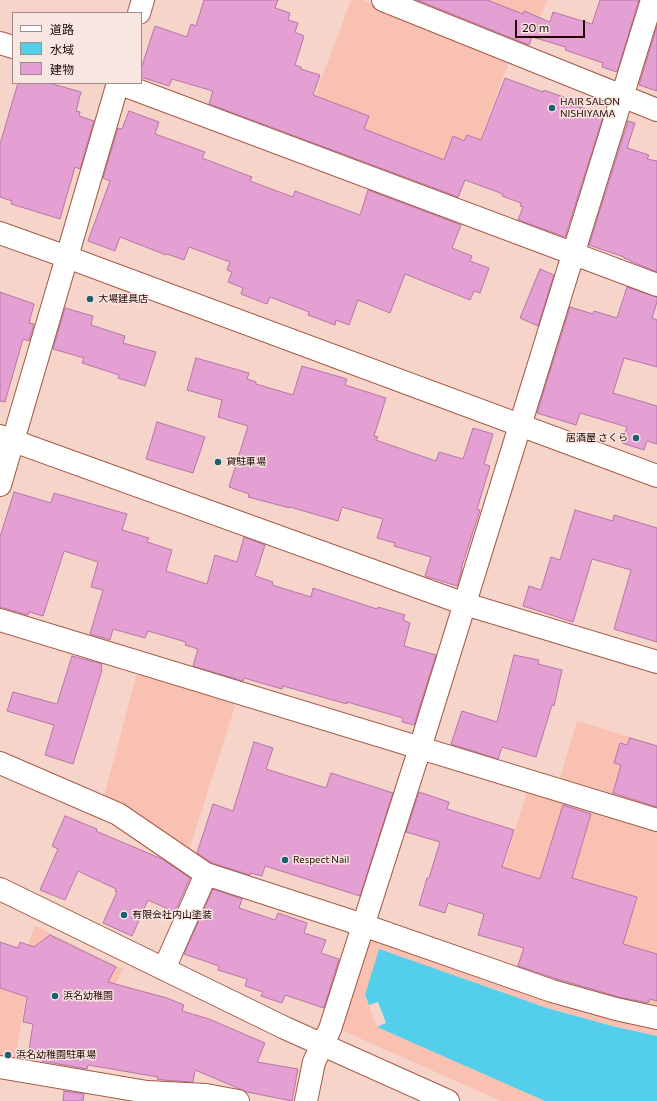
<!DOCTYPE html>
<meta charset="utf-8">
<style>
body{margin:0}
#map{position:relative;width:657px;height:1101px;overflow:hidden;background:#f7d4ca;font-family:Commissioner,"Noto Sans JP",sans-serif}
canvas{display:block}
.legend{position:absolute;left:12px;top:12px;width:130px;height:72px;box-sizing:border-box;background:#f8e6e1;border:1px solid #a38c88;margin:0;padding:5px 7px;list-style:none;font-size:12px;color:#230602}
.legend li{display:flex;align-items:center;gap:8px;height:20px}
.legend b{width:20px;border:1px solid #a38c88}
.scale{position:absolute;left:515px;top:20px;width:70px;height:18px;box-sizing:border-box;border:2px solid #230602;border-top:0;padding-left:5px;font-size:12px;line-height:14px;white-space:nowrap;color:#230602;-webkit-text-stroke:3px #f8e6e1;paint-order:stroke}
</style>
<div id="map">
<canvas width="657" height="1101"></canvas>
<ul class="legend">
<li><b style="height:5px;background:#fff"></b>道路</li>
<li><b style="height:11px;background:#53ceeb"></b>水域</li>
<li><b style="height:11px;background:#e4a0d3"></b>建物</li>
</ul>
<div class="scale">20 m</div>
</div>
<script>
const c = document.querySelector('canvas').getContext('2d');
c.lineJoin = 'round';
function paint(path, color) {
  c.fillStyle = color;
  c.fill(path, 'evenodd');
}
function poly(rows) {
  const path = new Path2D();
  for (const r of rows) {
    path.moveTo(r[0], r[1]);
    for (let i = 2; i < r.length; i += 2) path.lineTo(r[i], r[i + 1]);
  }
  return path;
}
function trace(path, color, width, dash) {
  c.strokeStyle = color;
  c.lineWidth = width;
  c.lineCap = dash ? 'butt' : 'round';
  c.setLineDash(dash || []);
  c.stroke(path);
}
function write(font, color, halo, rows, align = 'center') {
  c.font = font + ' Commissioner,"Noto Sans JP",sans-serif';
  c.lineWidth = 3;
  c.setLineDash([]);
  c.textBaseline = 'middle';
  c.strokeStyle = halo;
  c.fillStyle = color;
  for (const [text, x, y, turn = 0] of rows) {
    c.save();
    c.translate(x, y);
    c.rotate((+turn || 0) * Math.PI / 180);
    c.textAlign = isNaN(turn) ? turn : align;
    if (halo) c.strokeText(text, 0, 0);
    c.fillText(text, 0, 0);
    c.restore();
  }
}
const built = poly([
 [351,0,363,0,510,59,457,202,297,143],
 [403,0,547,0,527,50],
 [138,669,237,700,188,854,103,800],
 [577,721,657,745,657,812,559,782],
 [528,788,657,827,657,1012,516,969,537,901,493,888,500,865,504,866],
 [35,926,123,969,98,1021,25,999,15,1063,0,1060,0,989,11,993],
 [376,939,657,1027,657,1036,612,1026,547,1008,484,986,365,995,377,1027,545,1101,501,1101,341,1030,369,942]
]);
const water = poly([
 [379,949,547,1008,612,1026,657,1036,657,1101,545,1101,377,1027,386,1023,378,1002,369,1005,365,995]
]);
const building = poly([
 [204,0,278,0,275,8,290,13,288,20,298,23,295,32,304,36,295,65,301,67,301,69,320,75,313,95,369,116,364,129,444,160,453,136,464,141,467,135,481,140,505,78,543,92,544,90,569,99,568,104,604,114,565,237,518,220,523,207,520,206,521,203,502,196,503,194,465,180,458,197,209,104,213,91,172,79,169,86,141,77,141,69,155,26,187,37,191,24,196,26,204,0],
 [417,0,487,0,523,14,524,11,550,22,553,12,592,24,600,0,639,0,617,72,602,67,603,63,565,50,566,47,532,37,529,45,417,0],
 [657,26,657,91,639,85,657,26],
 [18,83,49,83,81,92,76,111,80,112,79,116,94,121,80,169,75,167,60,219,11,204,12,201,0,197,0,144,18,83],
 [129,111,159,122,155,134,205,152,202,158,252,177,250,181,293,197,295,191,360,215,368,190,461,225,452,248,472,256,470,261,489,268,480,293,474,291,470,300,405,274,390,313,358,300,349,325,336,320,335,325,308,315,309,312,270,297,267,304,241,294,243,288,228,282,232,272,227,270,230,262,189,247,184,260,167,254,166,255,120,237,115,251,88,241,110,181,103,178,118,128,122,129,129,111],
 [628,121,635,123,627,148,649,155,647,159,657,161,657,272,630,261,630,260,624,258,624,257,589,245,628,121],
 [540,269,554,275,538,326,520,318,540,269],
 [627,287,657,297,657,302,652,318,657,320,657,367,624,358,613,393,657,406,657,444,647,441,644,450,622,443,627,427,580,413,576,425,537,413,570,307,593,314,594,311,617,318,627,287],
 [0,292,34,304,29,323,34,324,29,341,23,339,5,402,0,401,0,292],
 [65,308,93,316,91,325,125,336,123,343,156,352,145,386,118,378,119,375,82,363,84,358,53,349,65,308],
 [196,358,249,373,247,379,256,382,256,384,293,395,302,366,347,379,345,385,386,398,374,436,378,437,376,440,436,461,439,452,463,459,473,428,493,434,484,464,490,466,477,509,480,510,461,569,462,569,457,586,425,576,431,557,394,546,395,543,377,538,383,519,342,507,338,521,290,507,290,508,248,497,249,494,229,487,248,426,218,417,222,400,187,390,196,358],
 [157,422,205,437,193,473,146,459,157,422],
 [14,492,51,503,54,493,127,514,122,530,149,538,147,542,172,550,166,571,207,584,215,555,237,562,244,537,265,545,255,576,273,582,272,585,311,597,313,588,377,609,378,607,405,615,403,620,410,623,404,646,436,655,414,725,402,722,403,718,347,702,347,704,283,686,282,689,244,678,243,681,193,666,198,649,185,645,186,642,148,631,145,638,113,629,110,640,90,634,103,590,91,587,98,562,64,551,43,616,29,612,28,615,0,607,0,537,14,492],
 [575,510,613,521,614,515,657,528,657,642,614,629,631,570,592,559,573,622,523,606,529,586,541,590,551,557,560,560,575,510],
 [514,655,539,660,538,664,562,670,554,706,552,705,536,757,502,747,498,759,451,744,462,711,497,722,514,655],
 [72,656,102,664,101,670,102,670,73,764,45,755,54,725,7,711,13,692,57,704,72,656],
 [630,738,657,746,657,807,613,793,621,765,614,763,620,743,627,745,630,738],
 [254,742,273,748,266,769,326,788,331,773,393,793,360,896,265,866,262,876,251,873,250,875,212,863,197,853,213,804,233,811,254,742],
 [419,792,449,802,447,809,514,830,502,867,540,879,563,805,591,814,572,878,637,897,623,944,657,954,657,1001,650,999,648,1003,619,997,557,979,518,966,524,948,478,935,484,914,448,903,445,913,419,905,427,878,429,878,440,842,406,832,419,792],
 [65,816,97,829,96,831,162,859,190,878,175,912,148,900,132,936,103,923,117,892,115,891,116,889,78,871,65,900,40,890,58,849,52,846,65,816],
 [213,889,242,899,239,908,275,920,278,913,307,923,304,933,326,940,321,953,339,959,324,1008,285,995,282,1003,261,996,263,992,245,986,247,979,218,970,219,966,184,954,213,889],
 [50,935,116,967,108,982,167,998,184,1005,182,1011,209,1019,265,1043,257,1062,298,1069,292,1101,247,1092,195,1070,193,1082,163,1080,157,1079,158,1077,88,1065,87,1069,42,1061,42,1058,28,1056,33,1024,23,1022,27,997,0,988,0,942,18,948,20,942,34,947,50,935],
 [64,1091,84,1094,83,1101,63,1101,64,1091]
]);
const street = poly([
 [383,0,657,110],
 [139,13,143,0],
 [0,43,13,47],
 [118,83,657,285],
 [0,436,465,604,657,662],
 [0,485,118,83],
 [0,620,657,820],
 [0,763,118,814,206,874,363,925,552,991,616,1009,657,1018],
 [164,969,206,874],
 [0,1067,147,1092,206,1095,238,1101],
 [306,1101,314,1062,330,1029,420,748,652,0]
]);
const secondary = poly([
 [0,233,67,257,657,476],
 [0,889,285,1028,448,1101]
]);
const markers = [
 [552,108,4,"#196171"],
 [90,299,4,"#196171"],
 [636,438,4,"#196171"],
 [218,462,4,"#196171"],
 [285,860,4,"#196171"],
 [124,915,4,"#196171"],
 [55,996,4,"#196171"],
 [8,1055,4,"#196171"]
];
const poiNames = [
 ["HAIR SALON",560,102],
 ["NISHIYAMA",560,114],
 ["大場建具店",98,299],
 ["居酒屋 さくら",628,438,"right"],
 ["貸駐車場",226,462],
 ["Respect Nail",293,860],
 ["有限会社内山塗装",132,915],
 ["浜名幼稚園",63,996],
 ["浜名幼稚園駐車場",16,1055]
];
paint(built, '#f9c1b2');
paint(water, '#53ceeb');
paint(building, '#e4a0d3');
trace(building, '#b575a6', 1);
trace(street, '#a45945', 24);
trace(secondary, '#a45945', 24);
trace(street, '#fff', 22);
trace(secondary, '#fff', 22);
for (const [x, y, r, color] of markers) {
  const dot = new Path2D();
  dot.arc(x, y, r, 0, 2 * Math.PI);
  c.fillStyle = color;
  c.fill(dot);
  trace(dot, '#f8e6e1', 1.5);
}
write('10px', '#230602', '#f8e6e1', poiNames, 'left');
</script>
